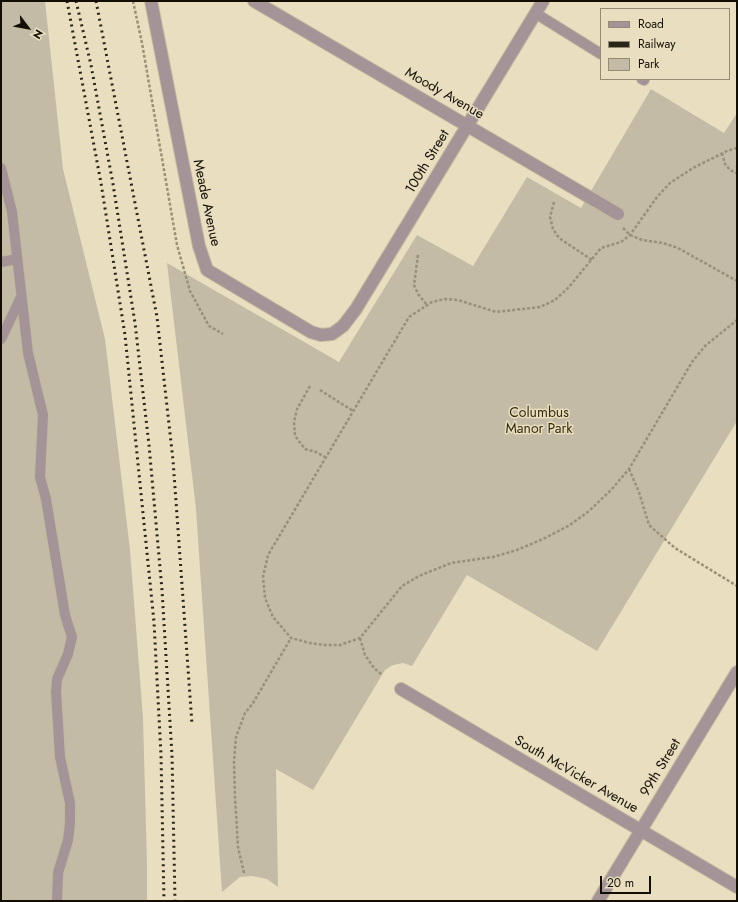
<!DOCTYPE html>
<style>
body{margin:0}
#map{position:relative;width:738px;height:902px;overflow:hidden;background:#e9debf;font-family:Jost,sans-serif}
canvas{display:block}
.frame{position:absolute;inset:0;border:2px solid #120e04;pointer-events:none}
.legend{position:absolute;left:600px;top:8px;width:130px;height:72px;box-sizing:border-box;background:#e9debf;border:1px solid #938b74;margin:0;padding:5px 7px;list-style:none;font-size:12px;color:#120e04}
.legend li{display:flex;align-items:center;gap:8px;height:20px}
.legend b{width:20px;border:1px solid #938b74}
.north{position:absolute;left:8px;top:8px;width:40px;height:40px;-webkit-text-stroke:3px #e9debf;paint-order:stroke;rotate:122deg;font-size:11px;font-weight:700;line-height:16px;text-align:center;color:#120e04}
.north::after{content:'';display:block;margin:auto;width:14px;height:18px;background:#120e04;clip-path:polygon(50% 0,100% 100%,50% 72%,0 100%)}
.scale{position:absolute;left:600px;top:876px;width:51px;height:18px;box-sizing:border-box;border:2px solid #120e04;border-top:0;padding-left:5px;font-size:12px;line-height:14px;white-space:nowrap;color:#120e04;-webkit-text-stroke:3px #e9debf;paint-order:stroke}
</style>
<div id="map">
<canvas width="738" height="902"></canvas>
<div class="frame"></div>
<ul class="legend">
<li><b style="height:5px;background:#a49497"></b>Road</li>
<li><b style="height:5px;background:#292518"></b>Railway</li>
<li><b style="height:11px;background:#c3bba5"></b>Park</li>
</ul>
<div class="north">N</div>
<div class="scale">20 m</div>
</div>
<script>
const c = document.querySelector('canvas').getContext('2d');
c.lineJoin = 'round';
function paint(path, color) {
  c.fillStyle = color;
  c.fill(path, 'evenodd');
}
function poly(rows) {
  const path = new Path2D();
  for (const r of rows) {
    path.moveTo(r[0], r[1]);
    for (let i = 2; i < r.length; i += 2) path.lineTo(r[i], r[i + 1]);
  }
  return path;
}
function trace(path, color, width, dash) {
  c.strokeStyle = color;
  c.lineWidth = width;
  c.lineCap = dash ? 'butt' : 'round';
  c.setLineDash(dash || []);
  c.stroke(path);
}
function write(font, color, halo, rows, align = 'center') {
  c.font = font + ' Jost,sans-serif';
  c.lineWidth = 3;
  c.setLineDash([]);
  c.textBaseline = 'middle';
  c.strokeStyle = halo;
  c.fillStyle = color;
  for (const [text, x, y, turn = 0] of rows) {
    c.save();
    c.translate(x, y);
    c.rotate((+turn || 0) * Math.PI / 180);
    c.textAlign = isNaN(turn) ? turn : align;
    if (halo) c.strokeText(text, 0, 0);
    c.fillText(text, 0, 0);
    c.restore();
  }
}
const green = poly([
 [1,1,45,1,63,169,105,339,130,550,143,718,147,864,147,901,1,901],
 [651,89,724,133,737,113,737,421,597,651,467,575,412,666,403,663,393,665,385,670,313,790,276,769,278,887,267,879,252,876,240,877,222,892,196,509,167,263,339,362,417,235,473,266,527,177,581,208]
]);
const path = poly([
 [133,1,142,43,177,245,190,291,209,326,223,334],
 [737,148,727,151,693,168,670,183,657,197,630,235,621,242,601,248,569,287,555,300,540,307,496,312,458,300,445,299,432,302,409,317,268,555,263,577,265,598,273,617,291,638,310,643,325,645,340,645,360,638,402,586,419,576,451,563,493,557,517,550,543,539,570,525,589,511,611,490,629,469,692,362,705,346,737,320],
 [722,153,725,164,730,170,737,173],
 [554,202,550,217,553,229,559,238,592,260],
 [623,228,630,235,642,240,663,243,678,248,737,281],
 [418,255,414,285,418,294,427,305],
 [310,386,297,409,294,422,295,436,305,449,316,452,325,457],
 [320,390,353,411],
 [629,469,639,492,649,525,675,548,737,586],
 [360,638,365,655,374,668,381,674],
 [244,873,238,847,235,797,234,761,236,737,245,713,253,703,291,638]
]);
const service = poly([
 [535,13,601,54],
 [642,79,644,80],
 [1,168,12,212,28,353,43,415,40,477,46,499,65,615,72,637,68,654,57,679,56,692,60,757,70,803,70,823,68,840,58,873,57,901],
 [1,262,17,259],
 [1,339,21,297]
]);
const minor = poly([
 [151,1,199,246,207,270,311,332,321,335,332,334,343,326,356,309,543,1],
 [254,1,618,214],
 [401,689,737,887],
 [598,901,737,672]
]);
const rail = poly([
 [67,1,101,183,125,335,154,622,161,755,164,901],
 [76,1,91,65,113,184,135,323,149,445,162,590,172,755,175,901],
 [96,1,157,317,173,460,192,724]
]);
const streetNames = [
 ["Moody Avenue",444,94,30],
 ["100th Street",428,162,-59],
 ["Meade Avenue",206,203,78],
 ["99th Street",661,768,-59],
 ["South McVicker Avenue",576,775,30]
];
const parkNames = [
 ["Columbus",539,414],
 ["Manor Park",539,430]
];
paint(green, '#c3bba5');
trace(service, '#c2b99d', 12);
trace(minor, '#c2b99d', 14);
trace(path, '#999079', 2.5, [3, 2]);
trace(service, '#a49497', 10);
trace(minor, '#a49497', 12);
trace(rail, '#292518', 3, [2, 4]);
write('14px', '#120e04', '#e9debf', streetNames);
write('14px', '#352a0a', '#e9debf', parkNames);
</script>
